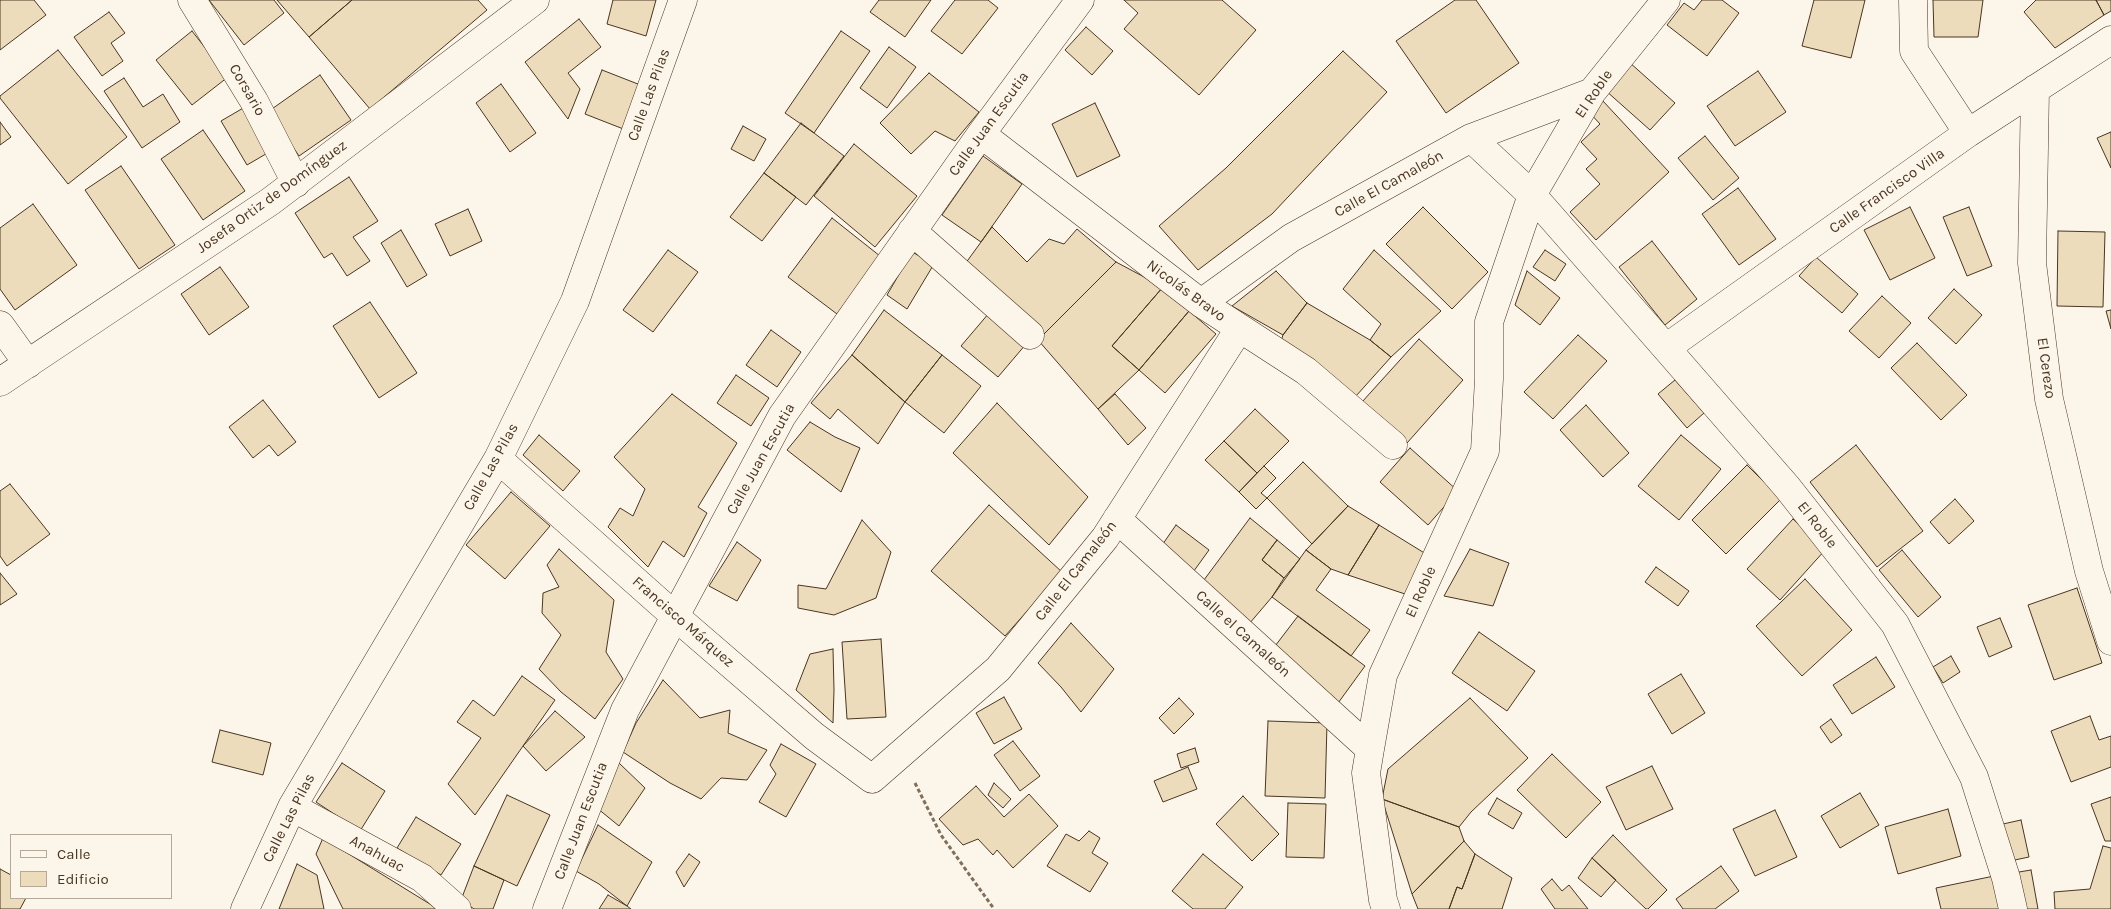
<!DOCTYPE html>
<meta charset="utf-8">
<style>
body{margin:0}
#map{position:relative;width:2111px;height:909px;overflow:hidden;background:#fbf6e9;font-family:Karla,sans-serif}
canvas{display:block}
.legend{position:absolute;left:10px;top:834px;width:162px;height:65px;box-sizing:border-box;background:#fbf6e9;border:1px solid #b4a999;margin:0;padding:6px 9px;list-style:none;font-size:15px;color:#4a3520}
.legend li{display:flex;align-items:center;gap:10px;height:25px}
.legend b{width:25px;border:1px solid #b4a999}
</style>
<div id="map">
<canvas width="2111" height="909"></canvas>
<ul class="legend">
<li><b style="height:6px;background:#fbf6e9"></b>Calle</li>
<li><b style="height:14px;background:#ecdcbc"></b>Edificio</li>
</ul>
</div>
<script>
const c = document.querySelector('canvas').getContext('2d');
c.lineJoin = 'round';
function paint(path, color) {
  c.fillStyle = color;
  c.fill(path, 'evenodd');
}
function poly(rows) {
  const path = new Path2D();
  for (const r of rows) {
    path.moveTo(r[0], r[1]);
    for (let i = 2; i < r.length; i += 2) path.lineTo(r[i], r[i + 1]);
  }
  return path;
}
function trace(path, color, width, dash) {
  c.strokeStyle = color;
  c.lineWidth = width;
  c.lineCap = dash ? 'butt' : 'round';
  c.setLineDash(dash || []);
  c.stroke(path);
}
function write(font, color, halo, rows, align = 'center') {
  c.font = font + ' Karla,sans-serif';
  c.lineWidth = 4;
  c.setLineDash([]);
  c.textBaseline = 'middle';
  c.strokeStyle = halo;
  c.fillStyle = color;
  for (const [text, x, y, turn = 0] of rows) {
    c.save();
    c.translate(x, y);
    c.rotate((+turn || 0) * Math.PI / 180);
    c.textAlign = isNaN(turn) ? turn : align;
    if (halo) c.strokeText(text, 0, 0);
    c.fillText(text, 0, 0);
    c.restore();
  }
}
const building = poly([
 [0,0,34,0,46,15,0,50,0,0],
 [209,0,274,0,284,13,244,45,209,0],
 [277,0,352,0,309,37,277,0],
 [352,0,478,0,487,10,370,109,309,37,352,0],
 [613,0,656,0,646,36,607,24,613,0],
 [879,0,931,0,905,37,870,12,879,0],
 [955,0,988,0,998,8,962,54,931,31,955,0],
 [1124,0,1222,0,1256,30,1199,95,1124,29,1138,13,1124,0],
 [1455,0,1476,0,1519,63,1446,113,1396,41,1455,0],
 [1702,0,1722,0,1739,13,1707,56,1667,25,1684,3,1694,10,1702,0],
 [1814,0,1865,0,1851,58,1802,46,1814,0],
 [1933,0,1983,0,1978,37,1934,37,1933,0],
 [2036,0,2096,0,2104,15,2055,48,2024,12,2036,0],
 [2096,0,2111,0,2111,11,2104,15,2096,0],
 [109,12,125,33,111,43,123,61,102,76,74,37,109,12],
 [579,19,601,47,568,73,580,89,568,119,525,62,579,19],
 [1086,27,1113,51,1092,75,1065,50,1086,27],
 [192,31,228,77,192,105,156,60,192,31],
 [841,31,870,51,814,133,785,113,841,31],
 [889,47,916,67,887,108,860,88,889,47],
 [58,50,127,137,68,184,0,98,0,96,58,50],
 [1343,51,1387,92,1272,214,1198,270,1159,226,1226,168,1343,51],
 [1629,62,1675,103,1650,130,1605,90,1629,62],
 [602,70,643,86,626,130,585,114,602,70],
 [1758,71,1786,112,1735,146,1707,106,1758,71],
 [929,73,979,112,955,141,935,131,911,154,880,123,929,73],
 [320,75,351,120,299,156,269,111,320,75],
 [124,78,143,107,163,94,180,122,142,148,104,91,124,78],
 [501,84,536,133,510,152,476,103,501,84],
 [1602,100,1669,172,1596,240,1570,212,1600,184,1586,169,1597,159,1581,142,1600,124,1589,112,1602,100],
 [1095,103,1120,156,1077,177,1052,124,1095,103],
 [245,107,271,151,247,165,221,121,245,107],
 [0,122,11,137,0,145,0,122],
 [801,123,844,156,806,205,764,173,801,123],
 [743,126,766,139,754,161,731,149,743,126],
 [203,130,245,191,203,220,161,159,203,130],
 [2111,132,2111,168,2097,138,2111,132],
 [1705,136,1739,178,1713,200,1678,158,1705,136],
 [854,144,917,196,875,247,814,196,854,144],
 [983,156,1022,184,981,242,942,215,983,156],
 [121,166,175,245,139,269,85,190,121,166],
 [764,173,796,197,762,241,730,217,764,173],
 [349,177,378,221,353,237,370,261,347,276,332,253,324,258,295,213,349,177],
 [1738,188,1776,239,1739,265,1702,214,1738,188],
 [33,204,77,265,15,310,0,289,0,228,33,204],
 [1423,207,1488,272,1452,309,1386,244,1423,207],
 [1910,207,1935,258,1890,280,1864,230,1910,207],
 [1969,207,1992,266,1967,276,1943,217,1969,207],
 [468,209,482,241,450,256,435,224,468,209],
 [832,218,880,256,837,314,788,277,832,218],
 [992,227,1027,262,1049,239,1064,244,1077,229,1116,262,1038,340,965,264,992,227],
 [401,230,427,275,407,287,381,243,401,230],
 [2058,231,2105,232,2103,307,2057,306,2058,231],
 [1652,241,1697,299,1665,325,1619,267,1652,241],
 [668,250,698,272,653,332,623,310,668,250],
 [1374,250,1441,311,1391,357,1370,340,1381,324,1343,289,1374,250],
 [1545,250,1566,264,1555,281,1533,267,1545,250],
 [912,252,934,264,907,309,887,295,912,252],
 [1816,257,1858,294,1842,313,1799,276,1816,257],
 [1116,262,1163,287,1112,346,1139,370,1098,409,1038,340,1116,262],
 [220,267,249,307,209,335,181,294,220,267],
 [1276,271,1307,303,1283,335,1232,306,1276,271],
 [1527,271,1560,298,1540,325,1515,305,1527,271],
 [1163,287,1189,311,1139,370,1112,346,1163,287],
 [1954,289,1982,315,1956,344,1928,318,1954,289],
 [1882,296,1911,323,1879,358,1849,331,1882,296],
 [370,302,417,373,379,398,333,326,370,302],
 [1307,303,1370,340,1391,357,1356,396,1281,341,1283,335,1307,303],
 [995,306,1032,337,998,377,961,346,995,306],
 [884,310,942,355,905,402,852,355,884,310],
 [2111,310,2111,329,2106,311,2111,310],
 [1189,311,1216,334,1165,393,1139,370,1189,311],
 [771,330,801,352,777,387,746,365,771,330],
 [1578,335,1607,361,1553,419,1524,392,1578,335],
 [1419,339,1463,380,1407,443,1362,402,1419,339],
 [1917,343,1967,395,1941,420,1891,368,1917,343],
 [852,355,905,402,878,444,838,409,830,419,811,403,852,355],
 [942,355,981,386,944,433,905,402,942,355],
 [736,375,769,398,751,426,717,403,736,375],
 [1675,380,1704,413,1687,428,1658,394,1675,380],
 [672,394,737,443,698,507,707,513,684,557,663,541,648,567,608,527,620,508,633,516,645,489,614,457,672,394],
 [1115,394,1146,428,1128,445,1098,409,1115,394],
 [263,400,296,442,278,456,269,445,253,458,229,427,263,400],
 [997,403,1088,497,1049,545,953,453,997,403],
 [1586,405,1629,453,1603,477,1560,430,1586,405],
 [1255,409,1289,441,1257,473,1224,441,1255,409],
 [810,422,835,437,860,448,841,492,787,450,810,422],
 [539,435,580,471,563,491,523,455,539,435],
 [1681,435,1721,469,1679,520,1638,486,1681,435],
 [1224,441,1257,473,1239,492,1205,460,1224,441],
 [1856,445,1923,531,1877,567,1810,482,1856,445],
 [1410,448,1458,491,1428,525,1380,482,1410,448],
 [1303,462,1348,506,1312,544,1267,498,1303,462],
 [1747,465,1781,499,1726,554,1692,520,1747,465],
 [1264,466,1276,478,1261,493,1267,498,1256,509,1239,492,1264,466],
 [10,484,50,534,7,566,0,556,0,491,10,484],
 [511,492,550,526,505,579,466,545,511,492],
 [1955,499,1974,521,1949,544,1930,522,1955,499],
 [989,505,1062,572,1005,636,931,571,989,505],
 [1348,506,1379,525,1348,575,1331,569,1306,550,1348,506],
 [1250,518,1277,540,1262,560,1284,578,1272,597,1249,624,1198,588,1250,518],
 [1793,519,1826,549,1780,600,1747,569,1793,519],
 [862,520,891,552,876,598,834,615,798,608,798,585,826,589,862,520],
 [1176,525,1209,550,1191,575,1158,551,1176,525],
 [1379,525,1426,554,1405,594,1348,575,1379,525],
 [1277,540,1300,559,1284,578,1262,560,1277,540],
 [737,542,761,560,737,601,709,586,737,542],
 [559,549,614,600,606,652,623,679,595,719,561,692,539,669,561,635,542,613,543,593,559,587,547,565,559,549],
 [1470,549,1509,563,1493,606,1444,596,1470,549],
 [1306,550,1331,569,1316,590,1370,630,1351,656,1272,597,1306,550],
 [1902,550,1941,597,1918,617,1879,570,1902,550],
 [1656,567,1689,591,1678,606,1645,582,1656,567],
 [0,573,17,594,0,605,0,573],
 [1805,579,1852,630,1802,676,1756,626,1805,579],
 [2077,588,2102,663,2054,680,2028,605,2077,588],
 [1298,616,1365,666,1333,710,1272,650,1298,616],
 [2000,618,2012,647,1989,657,1977,627,2000,618],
 [1071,623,1114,669,1081,712,1061,687,1038,663,1071,623],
 [1479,632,1535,671,1507,711,1452,673,1479,632],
 [881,639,886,717,847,719,842,642,881,639],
 [833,649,834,690,833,723,796,690,810,654,833,649],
 [1951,656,1960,672,1943,683,1933,667,1951,656],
 [1876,657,1895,687,1852,714,1833,685,1876,657],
 [1681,674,1705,713,1672,734,1648,694,1681,674],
 [522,676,555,700,475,815,448,784,481,738,457,722,473,700,494,716,522,676],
 [663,680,700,718,730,710,728,733,767,750,747,780,721,778,701,799,670,783,623,752,636,723,663,680],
 [1004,697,1022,729,994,744,976,713,1004,697],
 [1179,698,1194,714,1174,734,1159,718,1179,698],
 [1470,698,1528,758,1471,812,1459,827,1382,799,1388,769,1470,698],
 [555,711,585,737,546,771,523,746,555,711],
 [2090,716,2099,740,2111,736,2111,767,2071,782,2051,731,2090,716],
 [1831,719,1842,735,1831,743,1820,727,1831,719],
 [1268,721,1327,723,1325,798,1265,796,1268,721],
 [220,730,271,743,263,775,212,762,220,730],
 [1013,741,1040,776,1020,791,994,755,1013,741],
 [781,744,816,764,786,817,759,802,776,774,770,765,781,744],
 [1195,748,1199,762,1181,768,1177,754,1195,748],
 [1552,754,1601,802,1566,838,1517,790,1552,754],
 [342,763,385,791,360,831,316,802,342,763],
 [619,763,645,788,619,826,597,808,619,763],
 [1652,766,1673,809,1626,830,1606,787,1652,766],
 [1188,767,1197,789,1163,802,1154,781,1188,767],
 [994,783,1011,799,1003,808,988,795,994,783],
 [976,786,1004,817,1029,794,1058,826,1013,868,997,850,993,855,978,839,963,845,939,819,976,786],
 [1860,793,1879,825,1840,848,1821,816,1860,793],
 [507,795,550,815,517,886,474,866,507,795],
 [1243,796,1279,834,1252,861,1216,824,1243,796],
 [2111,797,2111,841,2105,841,2091,804,2111,797],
 [1497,798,1522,813,1513,829,1488,814,1497,798],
 [1382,799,1459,827,1464,841,1412,894,1382,799],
 [1288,803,1326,804,1324,858,1286,857,1288,803],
 [1948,809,1961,856,1898,874,1885,827,1948,809],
 [1775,810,1797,857,1755,876,1733,829,1775,810],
 [416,817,461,844,441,875,397,848,416,817],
 [2021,820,2029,857,2010,861,2003,824,2021,820],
 [598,825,652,862,627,906,599,884,576,871,598,825],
 [1089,831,1100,838,1092,853,1108,863,1090,892,1047,866,1066,834,1079,841,1089,831],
 [1613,835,1667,890,1648,909,1646,909,1592,858,1613,835],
 [323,838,438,909,343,909,316,854,323,838],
 [1464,841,1475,854,1462,889,1457,887,1449,909,1418,909,1412,894,1464,841],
 [2103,846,2111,848,2111,909,2055,909,2054,892,2090,889,2103,846],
 [689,854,700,862,684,887,676,872,689,854],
 [1203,854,1243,887,1225,909,1193,909,1172,891,1203,854],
 [1475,854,1512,878,1502,909,1449,909,1457,887,1462,889,1475,854],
 [1592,858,1616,880,1601,897,1578,878,1592,858],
 [297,864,317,875,324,909,279,909,297,864],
 [474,866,504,880,493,909,474,909,461,900,474,866],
 [1721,866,1739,891,1715,909,1683,909,1676,899,1721,866],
 [0,869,11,875,11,898,26,898,20,909,0,909,0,869],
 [2031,870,2038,909,2020,909,2013,873,2031,870],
 [1999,875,2006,909,1941,909,1936,888,1999,875],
 [1552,879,1562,891,1569,885,1588,909,1555,909,1541,889,1552,879],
 [608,895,627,906,631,909,599,909,608,895]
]);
const path = poly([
 [915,783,941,835,994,909]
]);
const minor = poly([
 [192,0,254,101,296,183],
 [1913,0,1914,51,1968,133],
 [2035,89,2032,263,2049,399,2089,571,2111,641],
 [981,134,1201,303,1306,371,1393,445],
 [1471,138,1532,195,1666,348,1787,487,1895,624,1974,777,2006,878,2013,909],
 [912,231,1030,335],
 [1201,303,1291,238,1471,138,1592,92],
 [0,325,28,364],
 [1666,348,1968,133,2111,40],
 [0,382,271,201,535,0],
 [498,459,676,617,814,736,872,779,998,669,1105,538,1239,329],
 [1117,519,1370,749],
 [292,807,422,878,457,909],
 [245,909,292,807,498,459,575,301,683,0],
 [547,909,625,710,782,416,981,134,1080,0],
 [1386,909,1383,900,1366,773,1370,749,1383,675,1485,451,1489,379,1489,322,1532,195,1592,92,1666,0]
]);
const streetNames = [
 ["Corsario",247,90,60],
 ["El Roble",1594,94,-56],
 ["Calle Las Pilas",649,95,-70],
 ["Calle Juan Escutia",989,124,-54],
 ["Calle El Camaleón",1389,184,-29],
 ["Calle Francisco Villa",1887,191,-35],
 ["Josefa Ortiz de Domínguez",272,197,-36],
 ["Nicolás Bravo",1186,291,36],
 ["El Cerezo",2046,368,82],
 ["Calle Juan Escutia",761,459,-61],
 ["Calle Las Pilas",491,467,-61],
 ["El Roble",1817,525,52],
 ["Calle El Camaleón",1076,571,-52],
 ["El Roble",1421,592,-66],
 ["Francisco Márquez",683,622,41],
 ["Calle el Camaleón",1243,634,42],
 ["Calle Las Pilas",289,818,-63],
 ["Calle Juan Escutia",581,821,-69],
 ["Anahuac",377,854,29]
];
paint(building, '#ecdcbc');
trace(building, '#4a3520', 1);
trace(minor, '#4a3520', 29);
trace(path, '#7f6f5c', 3, [4, 2.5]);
trace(minor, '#fbf6e9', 28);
write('15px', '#4a3520', '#fbf6e9', streetNames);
</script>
